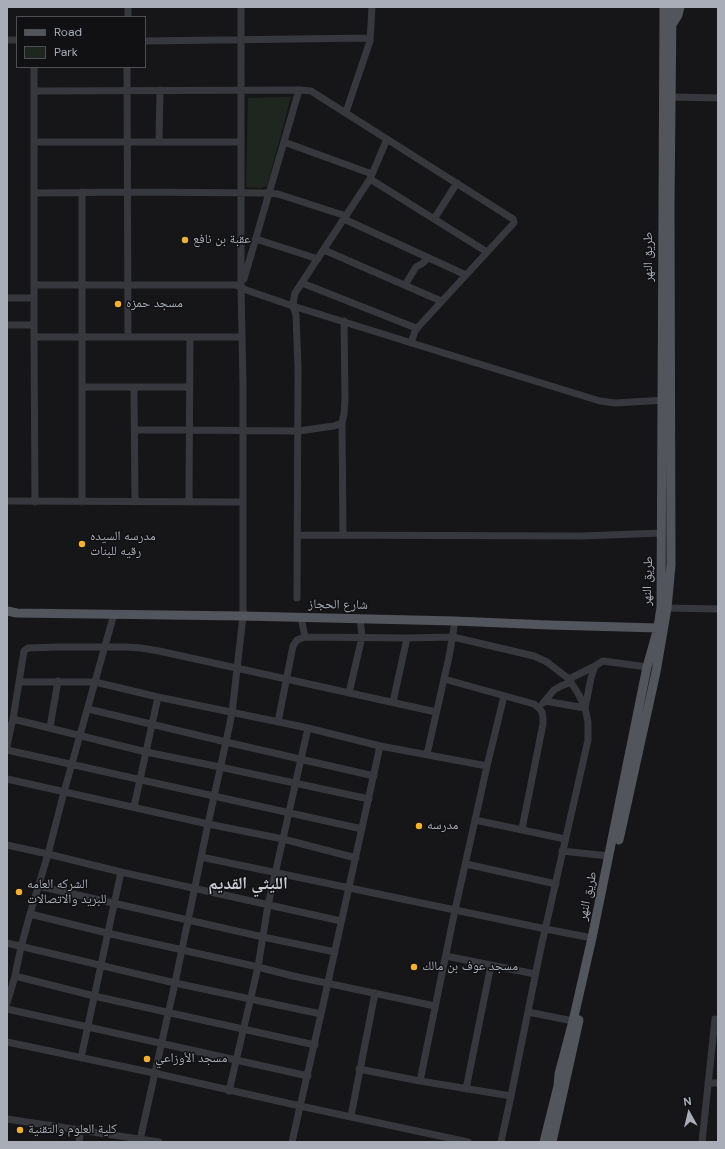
<!DOCTYPE html>
<meta charset="utf-8">
<style>
body{margin:0}
#map{position:relative;width:725px;height:1149px;overflow:hidden;background:#161618;font-family:"DM Sans",sans-serif}
canvas{display:block}
.frame{position:absolute;inset:0;border:8px solid #a8adb8;pointer-events:none}
.legend{position:absolute;left:16px;top:16px;width:130px;height:52px;box-sizing:border-box;background:#111113;border:1px solid #4d4f55;margin:0;padding:5px 7px;list-style:none;font-size:12px;color:#a8adb8}
.legend li{display:flex;align-items:center;gap:8px;height:20px}
.legend b{width:20px;border:1px solid #4d4f55}
.north{position:absolute;left:669px;top:1093px;width:40px;height:40px;-webkit-text-stroke:3px #111113;paint-order:stroke;rotate:352deg;font-size:11px;font-weight:700;line-height:16px;text-align:center;color:#a8adb8}
.north::after{content:'';display:block;margin:auto;width:14px;height:18px;background:#a8adb8;clip-path:polygon(50% 0,100% 100%,50% 72%,0 100%)}
</style>
<div id="map">
<canvas width="725" height="1149"></canvas>
<div class="frame"></div>
<ul class="legend">
<li><b style="height:5px;background:#53555c"></b>Road</li>
<li><b style="height:11px;background:#1e261f"></b>Park</li>
</ul>
<div class="north">N</div>
</div>
<script>
const c = document.querySelector('canvas').getContext('2d');
c.lineJoin = 'round';
function paint(path, color) {
  c.fillStyle = color;
  c.fill(path, 'evenodd');
}
function poly(rows) {
  const path = new Path2D();
  for (const r of rows) {
    path.moveTo(r[0], r[1]);
    for (let i = 2; i < r.length; i += 2) path.lineTo(r[i], r[i + 1]);
  }
  return path;
}
function trace(path, color, width, dash) {
  c.strokeStyle = color;
  c.lineWidth = width;
  c.lineCap = dash ? 'butt' : 'round';
  c.setLineDash(dash || []);
  c.stroke(path);
}
function write(font, color, halo, rows, align = 'center') {
  c.font = font + ' "DM Sans","Noto Naskh Arabic",sans-serif';
  c.lineWidth = 3;
  c.setLineDash([]);
  c.textBaseline = 'middle';
  c.strokeStyle = halo;
  c.fillStyle = color;
  for (const [text, x, y, turn = 0] of rows) {
    c.save();
    c.translate(x, y);
    c.rotate((+turn || 0) * Math.PI / 180);
    c.textAlign = isNaN(turn) ? turn : align;
    if (halo) c.strokeText(text, 0, 0);
    c.fillText(text, 0, 0);
    c.restore();
  }
}
const green = poly([
 [291,97,267,186,260,188,246,187,248,98]
]);
const minor = poly([
 [128,17,128,7],
 [7,40,17,40],
 [145,41,370,38],
 [34,67,34,337,35,502],
 [127,67,128,337],
 [34,91,299,90,311,91,513,219,514,222,513,224,419,326,415,331,411,343],
 [672,97,718,98],
 [346,112,370,41,372,7],
 [34,142,241,142],
 [159,142,160,90],
 [284,142,372,174],
 [370,179,487,252],
 [82,192,82,502],
 [34,193,128,192,269,193,278,194,346,216],
 [344,219,418,253,466,275],
 [434,219,457,183],
 [256,239,318,259],
 [324,250,441,301],
 [244,279,299,90],
 [302,283,416,328],
 [34,285,236,285,246,290,293,306,447,354,600,401,615,403,666,400],
 [405,285,416,267,423,263,428,258],
 [7,298,34,298],
 [7,325,34,325],
 [34,337,242,337],
 [83,387,189,387],
 [134,387,135,502],
 [342,423,343,535],
 [135,430,190,430,298,431,334,426,342,423,344,414,345,399,344,321],
 [7,501,242,502],
 [189,502,190,337],
 [298,535,582,536,662,533],
 [297,598,298,367,296,315,293,306,294,298,295,293,370,179,387,139],
 [667,608,718,609],
 [301,617,305,637],
 [444,679,534,704,539,708,542,712,543,718,543,724,522,829],
 [569,679,595,666],
 [20,682,95,682,158,697,308,728,380,746,487,766],
 [349,693,362,637,360,618],
 [504,696,487,766,455,910,420,1081,511,1096],
 [545,701,585,708,591,678,595,666,603,661,647,667],
 [393,702,407,638],
 [543,703,554,690,561,686,571,682],
 [88,709,226,742,374,776],
 [13,719,24,651,28,648,59,647,126,647,141,648,159,651,436,712],
 [278,722,293,646,297,640,305,637,407,638,453,637,534,656,547,662,569,679,579,695,585,708,588,722,588,740,540,952,511,1096,501,1142],
 [7,726,11,727,13,719,146,752,220,767,369,799],
 [50,727,58,681],
 [7,746,11,727],
 [7,750,362,829],
 [427,754,449,657,455,621],
 [7,779,208,824,283,839,356,858],
 [134,807,158,697],
 [475,820,565,839],
 [7,845,48,854,121,872,341,921],
 [562,851,609,856],
 [201,857,546,929,592,938],
 [466,864,556,884],
 [38,886,263,937,335,952],
 [30,914,107,933,258,967,293,976,435,1006],
 [7,943,175,983,321,1014,292,1142],
 [446,956,535,974],
 [15,976,94,996,315,1045],
 [7,1003,15,976,21,947,30,914,48,854,64,792,114,614],
 [7,1009,308,1076],
 [528,1012,573,1021],
 [321,1014,380,746],
 [7,1042,154,1073,300,1106,468,1142],
 [81,1058,121,872],
 [359,1069,420,1081],
 [708,1083,718,1083],
 [466,1089,491,965],
 [229,1091,258,967,268,905,308,728],
 [351,1116,375,993],
 [7,1119,159,1142],
 [140,1140,175,983,208,824,226,742,232,713,243,616,243,384,241,287,241,7],
 [79,1142,81,1129],
 [702,1142,715,1019]
]);
const major = poly([
 [673,23,678,15,680,7],
 [7,611,17,613,243,616,455,621,549,625,658,628],
 [619,840,656,672,667,608,671,565,670,205,672,7],
 [544,1142,558,1086,559,1074,573,1021,592,938,647,667,658,628,661,607,664,7],
 [552,1142,579,1020]
]);
const markers = [
 [185,240,4,"#f2b134"],
 [118,304,4,"#f2b134"],
 [82,544,4,"#f2b134"],
 [419,826,4,"#f2b134"],
 [19,892,4,"#f2b134"],
 [414,967,4,"#f2b134"],
 [147,1059,4,"#f2b134"],
 [20,1130,4,"#f2b134"]
];
const poiNames = [
 ["عقبة بن نافع",193,240],
 ["مسجد حمزه",126,304],
 ["مدرسه السيده",90,537],
 ["رقيه للبنات",90,552],
 ["مدرسه",427,826],
 ["الشركه العامه",27,885],
 ["للبريد والاتصالات",27,900],
 ["مسجد عوف بن مالك",422,967],
 ["مسجد الأوزاعي",155,1059],
 ["كلية العلوم والتقنية",28,1130]
];
const streetNames = [
 ["طريق النهر",649,257,-90],
 ["طريق النهر",648,581,-88],
 ["شارع الحجاز",338,605,1],
 ["طريق النهر",588,896,-78]
];
const districtNames = [
 ["الليثي القديم",248,885]
];
paint(green, '#1e261f');
trace(minor, '#37383d', 7);
trace(major, '#53555c', 9);
for (const [x, y, r, color] of markers) {
  const dot = new Path2D();
  dot.arc(x, y, r, 0, 2 * Math.PI);
  c.fillStyle = color;
  c.fill(dot);
  trace(dot, '#111113', 1.5);
}
write('13px', '#a8adb8', '#111113', poiNames, 'left');
write('13px', '#a8adb8', '#111113', streetNames);
write('bold 17px', '#c9ccd4', '#111113', districtNames);
</script>
